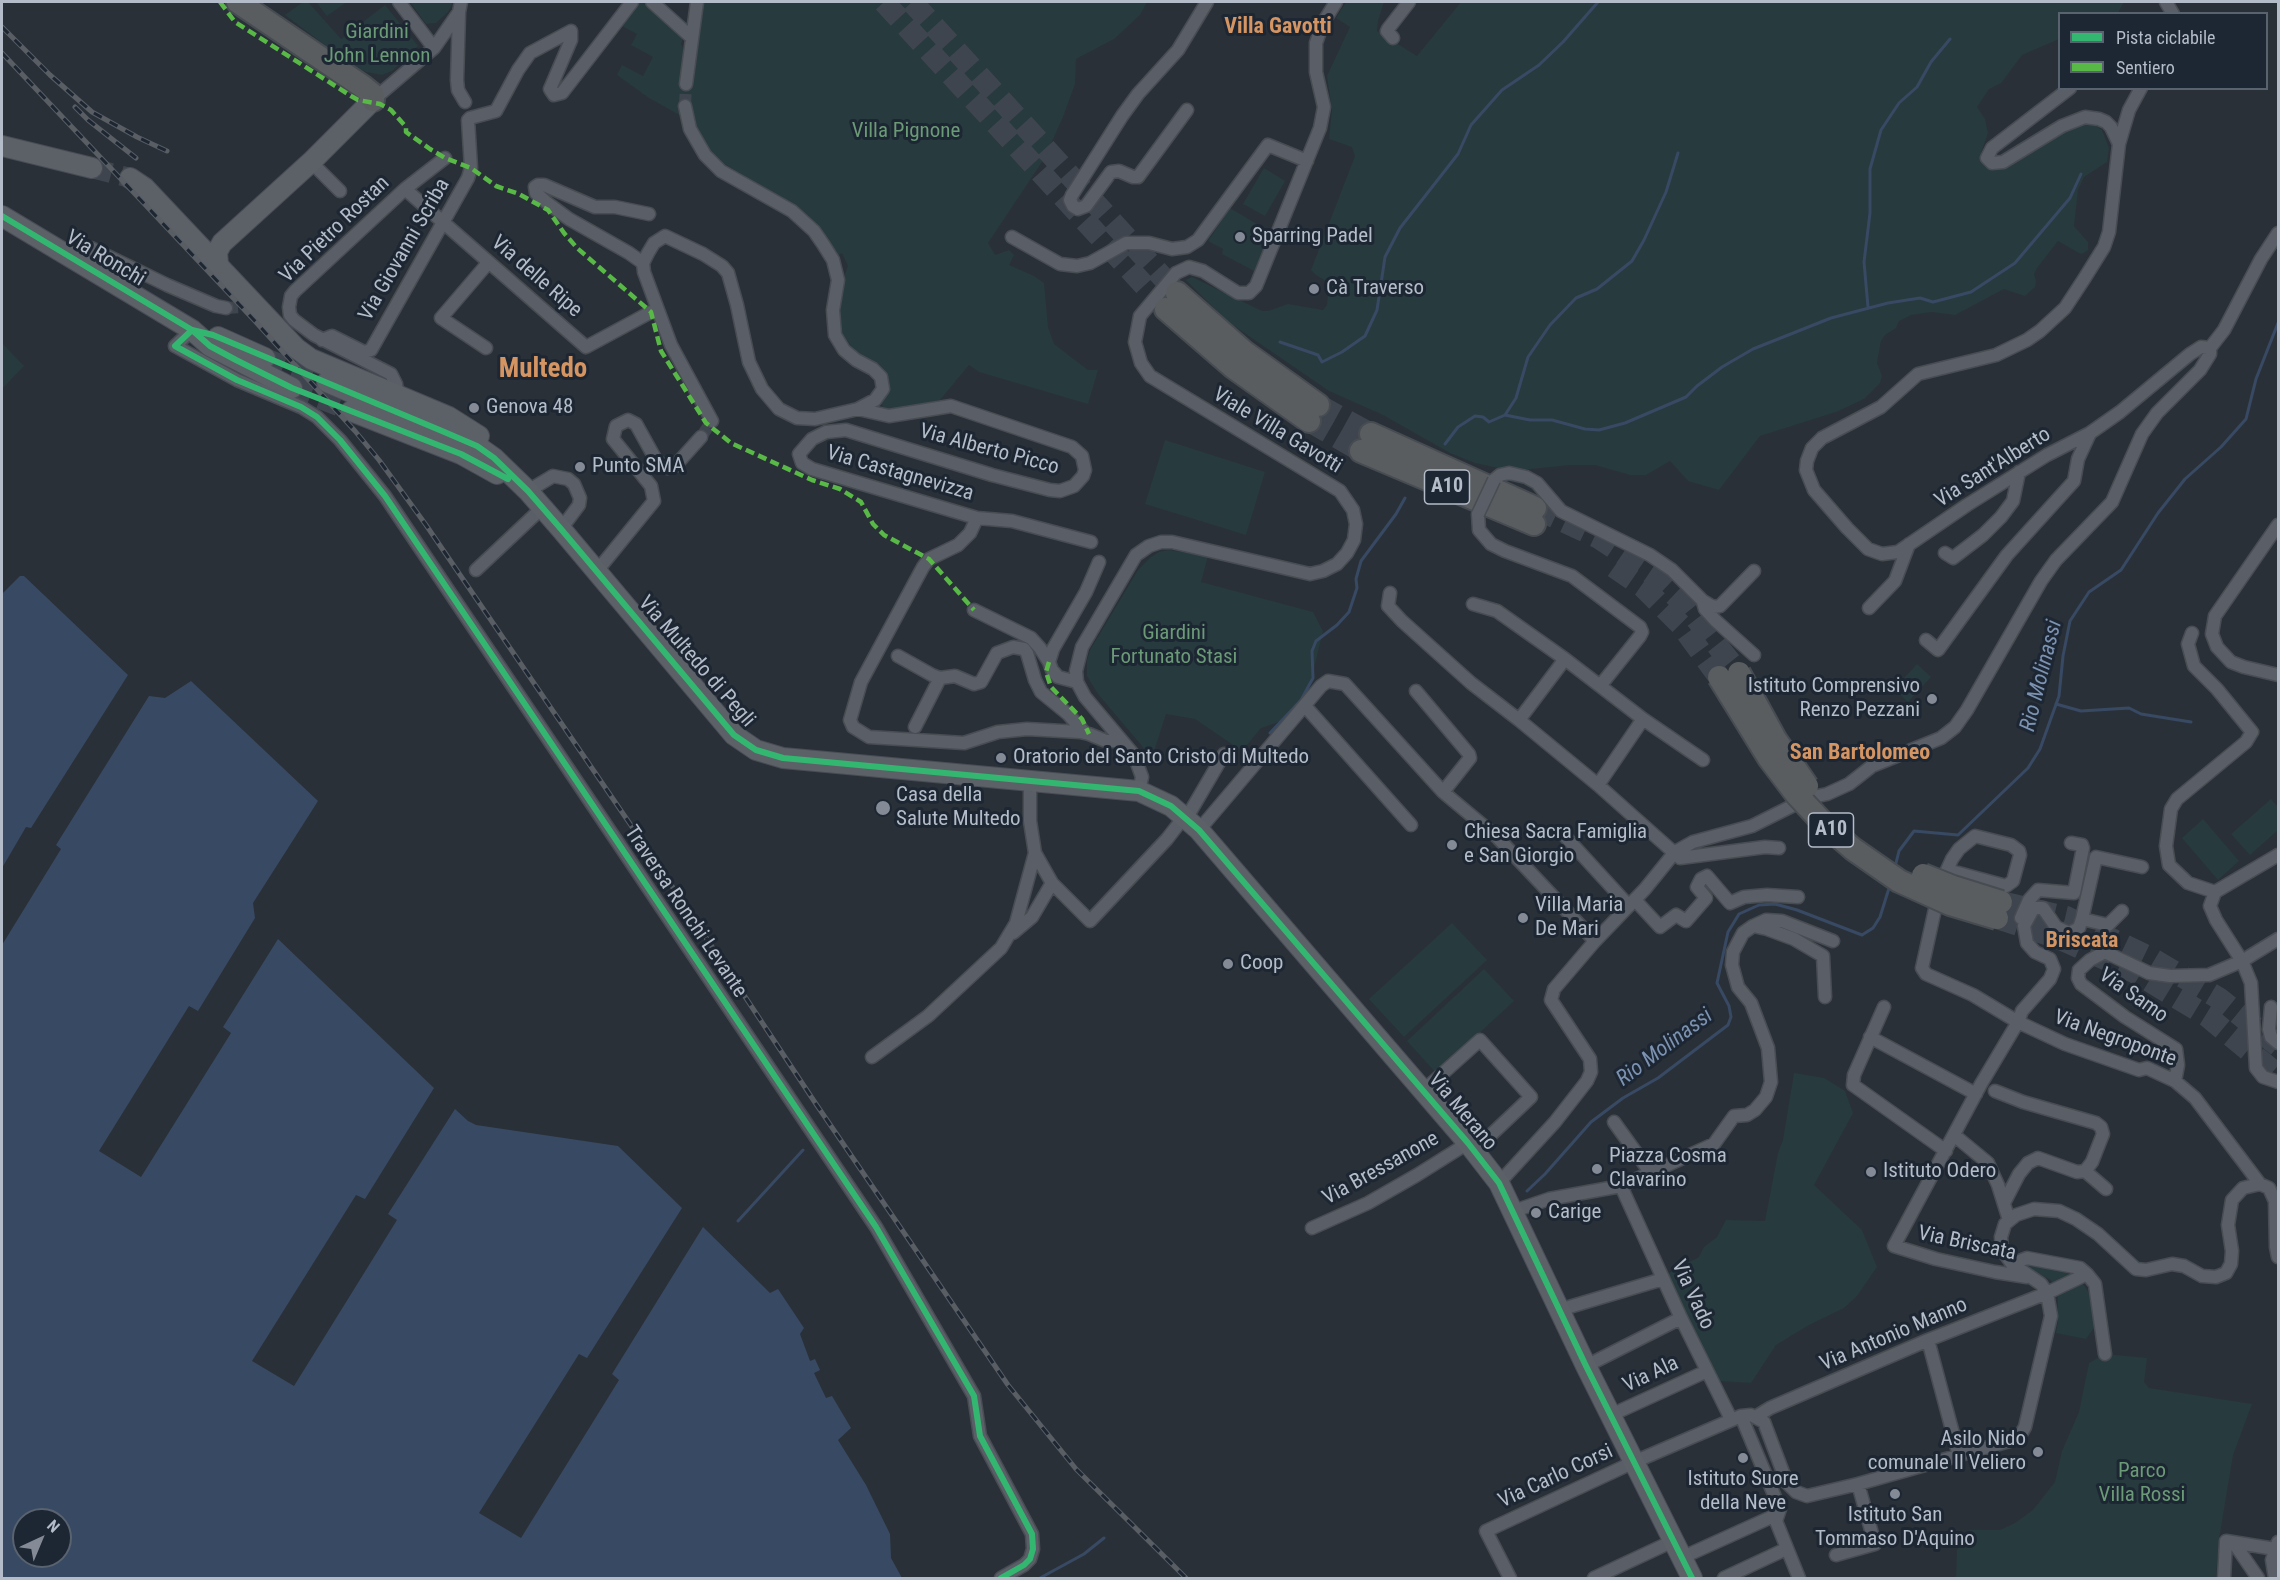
<!DOCTYPE html>
<meta charset="utf-8">
<style>
body{margin:0}
#map{position:relative;width:2280px;height:1580px;overflow:hidden;background:#2a3038;font-family:"Roboto Condensed",sans-serif}
canvas{display:block}
.frame{position:absolute;inset:0;border:3px solid #b4bcc9;pointer-events:none}
.legend{position:absolute;left:2058px;top:12px;width:210px;height:78px;box-sizing:border-box;background:#1d2633;border:2px solid #59626f;margin:0;padding:8px 10px;list-style:none;font-size:18px;color:#b4bcc9}
.legend li{display:flex;align-items:center;gap:12px;height:30px}
.legend b{width:30px;border:2px solid #59626f}
.north{position:absolute;left:12px;top:1508px;width:60px;height:60px;box-sizing:border-box;background:#1d2633;border:2px solid #59626f;border-radius:50%;rotate:44deg;font-size:16px;font-weight:700;line-height:24px;text-align:center;color:#b4bcc9}
.north::after{content:'';display:block;margin:auto;width:21px;height:27px;background:#848b96;clip-path:polygon(50% 0,100% 100%,50% 72%,0 100%)}
</style>
<div id="map">
<canvas width="2280" height="1580"></canvas>
<div class="frame"></div>
<ul class="legend">
<li><b style="height:8px;background:#33b770"></b>Pista ciclabile</li>
<li><b style="height:8px;background:#58b947"></b>Sentiero</li>
</ul>
<div class="north">N</div>
</div>
<script>
const c = document.querySelector('canvas').getContext('2d');
c.lineJoin = 'round';
function paint(path, color) {
  c.fillStyle = color;
  c.fill(path, 'evenodd');
}
function poly(rows) {
  const path = new Path2D();
  for (const r of rows) {
    path.moveTo(r[0], r[1]);
    for (let i = 2; i < r.length; i += 2) path.lineTo(r[i], r[i + 1]);
  }
  return path;
}
function trace(path, color, width, dash) {
  c.strokeStyle = color;
  c.lineWidth = width;
  c.lineCap = dash ? 'butt' : 'round';
  c.setLineDash(dash || []);
  c.stroke(path);
}
function write(font, color, halo, rows, align = 'center') {
  c.font = font + ' "Roboto Condensed",sans-serif';
  c.lineWidth = 6;
  c.setLineDash([]);
  c.textBaseline = 'middle';
  c.strokeStyle = halo;
  c.fillStyle = color;
  for (const [text, x, y, turn = 0] of rows) {
    c.save();
    c.translate(x, y);
    c.rotate((+turn || 0) * Math.PI / 180);
    c.textAlign = isNaN(turn) ? turn : align;
    if (halo) c.strokeText(text, 0, 0);
    c.fillText(text, 0, 0);
    c.restore();
  }
}
const green = poly([
 [303,2,308,2,341,39,385,5,418,46,392,71,382,75,366,72,354,67,285,15],
 [316,2,347,2,327,16],
 [410,2,453,2,448,12,436,23,426,24],
 [637,2,642,2,663,17,683,38,681,44,685,52,701,2,1147,2,1140,15,1114,39,1076,59,1075,84,1063,117,1044,159,988,243,995,255,1009,250,1014,255,1009,265,1034,276,1044,283,1048,327,1054,344,1088,370,1098,370,1088,404,979,372,969,365,940,400,898,409,888,409,883,407,880,402,890,388,885,371,878,364,859,356,843,335,839,323,844,277,848,266,842,253,829,261,797,208,710,155,696,128,690,106,685,118,649,98,617,75,622,65,643,76,653,57,631,45,637,34,620,25],
 [1346,2,1384,2,1378,21,1377,31,1417,56,1461,2,2124,2,2118,13,2060,14,2059,39,2022,55,2001,83,1989,89,1977,107,1985,119,1988,133,1981,153,1984,159,2002,168,2076,125,2090,122,2102,130,2109,148,2107,162,2084,177,2078,190,2074,226,2088,242,2088,250,2082,254,2079,253,2058,241,2037,268,2034,274,2036,281,2035,287,2025,296,2004,289,1955,315,1932,312,1911,315,1899,321,1896,328,1885,335,1881,341,1877,363,1882,376,1880,383,1864,399,1836,412,1760,436,1719,490,1688,481,1670,461,1646,475,1630,475,1595,465,1570,465,1512,471,1475,463,1450,453,1383,415,1329,391,1227,321,1186,280,1192,277,1262,311,1268,311,1288,304,1323,310,1327,305,1329,283,1316,275,1311,270,1355,156,1352,147,1329,139,1332,110,1327,76,1350,27,1336,18],
 [1264,168,1285,181,1265,216,1243,204],
 [1230,208,1272,233,1254,271,1222,254,1223,249,1208,241],
 [2,343,24,366,2,389],
 [1165,440,1265,472,1246,535,1145,504],
 [1169,550,1208,556,1201,582,1313,612,1323,631,1308,693,1288,719,1261,728,1242,751,1195,719,1166,714,1151,761,1142,746,1098,694,1087,676,1087,660,1090,650,1138,570,1151,557,1159,552],
 [1917,664,1931,677,1908,702,1894,689],
 [2271,799,2278,807,2278,830,2250,855,2231,834],
 [2203,819,2239,861,2218,880,2182,838],
 [1452,923,1487,960,1404,1037,1369,999],
 [1484,969,1514,1001,1436,1073,1407,1041],
 [1794,1073,1824,1078,1845,1091,1853,1113,1814,1185,1862,1230,1877,1267,1857,1296,1844,1308,1809,1325,1776,1345,1751,1383,1719,1381,1667,1274,1699,1257,1704,1247,1717,1237,1726,1220,1765,1221,1778,1153,1783,1140],
 [2029,1262,2074,1272,2088,1291,2095,1320,2094,1328,2086,1339,2056,1333,2058,1321,2058,1296,2051,1280,2028,1269],
 [2105,1354,2147,1358,2144,1382,2149,1388,2252,1404,2233,1455,2219,1539,2216,1578,1956,1578,1957,1550,1970,1530,2000,1530,2015,1523,2033,1510,2055,1482,2062,1451,2079,1412,2089,1363]
]);
const water = poly([
 [20,576,24,576,128,675,31,828,26,827,2,868,2,594],
 [191,681,318,801,253,903,255,918,198,1011,189,1006,99,1151,141,1177,231,1033,223,1027,278,939,434,1088,365,1199,356,1195,252,1361,294,1386,397,1220,388,1214,455,1109,468,1121,476,1125,618,1146,682,1208,587,1358,579,1354,479,1513,521,1538,619,1380,612,1374,703,1227,770,1293,778,1289,804,1328,800,1334,810,1361,815,1359,820,1370,814,1373,826,1398,832,1396,851,1428,838,1440,866,1485,890,1534,891,1558,902,1578,2,1578,2,945,61,849,56,845,149,696,165,698],
 [24,1520,60,1520,60,1556,24,1556]
]);
const stream = poly([
 [1868,307,1864,262,1870,213,1870,169,1881,130,1899,103,1917,87,1931,62,1950,39],
 [1280,342,1318,355,1322,362,1342,352,1365,336,1377,310,1385,257,1400,228,1458,154,1471,125,1502,90,1539,65,1563,42,1598,2],
 [1505,415,1516,398,1528,357,1550,325,1576,298,1597,289,1632,261,1644,240,1666,192,1678,153],
 [1445,444,1458,427,1475,416,1483,417,1489,422,1505,415,1530,420,1552,420,1585,429,1599,430,1625,423,1686,397,1697,386,1722,367,1753,349,1831,318,1888,303,1920,298,1933,302,1971,292,2015,263,2070,198,2081,174],
 [2056,704,2081,711,2129,708,2141,714,2191,722],
 [1270,733,1301,700,1313,678,1312,651,1316,641,1337,625,1349,612,1357,588,1356,579,1361,561,1396,514,1405,498],
 [1895,867,1899,851,1914,831,1958,835,2028,768,2040,749,2059,696,2063,656,2070,621,2089,592,2121,570,2158,513,2185,479,2221,447,2246,419,2256,379,2278,323],
 [1527,1191,1545,1174,1591,1122,1623,1098,1658,1078,1728,1025,1731,1017,1729,1006,1717,983,1728,932,1739,914,1759,905,1775,904,1797,910,1862,935,1873,928,1880,917,1890,885],
 [738,1221,803,1150],
 [1040,1578,1084,1554,1104,1538]
]);
const streetTunnel = poly([
 [685,106,686,84],
 [226,308,255,306],
 [701,437,712,421]
]);
const primaryTunnel = poly([
 [92,168,130,178],
 [265,358,327,382],
 [292,388,351,411]
]);
const highwayTunnel = poly([
 [884,2,1166,309],
 [912,2,1177,293],
 [1318,405,1371,434],
 [1309,421,1361,451],
 [1535,508,1599,538,1651,573,1686,606,1739,673],
 [1614,567,1643,587,1681,625,1719,677],
 [2001,902,2066,917,2151,958,2220,999,2278,1046],
 [1997,918,2058,938,2136,973,2207,1016,2278,1075]
]);
const street = poly([
 [399,2,434,48],
 [652,2,691,37],
 [2166,2,2173,14],
 [459,13,457,80,458,90,465,102],
 [1393,38,1387,31,1388,29,1409,2],
 [686,84,697,2],
 [2070,88,1992,148,1987,158,1992,163,2003,162,2062,126,2085,117,2099,119,2106,122,2111,127,2119,144,2109,232,2104,247,2084,279,2065,308,2040,331,2027,340,1996,355,1918,374,1881,407,1822,438,1812,448,1807,461,1806,470,1814,490,1847,528,1868,549,1882,554,1898,552,1967,505,2047,455,2090,433,2120,412,2190,354,2201,347,2210,348],
 [373,100,434,48,459,12,461,2],
 [685,106,690,129,705,155,721,171,792,211,814,231,823,244,833,260,838,280,833,310,835,335,844,350,856,360,873,369,881,377,883,389,875,400,858,409,815,419,797,418,779,409,762,389,749,362,737,305,728,273,722,266,703,254,665,236,654,243,648,253,643,263,644,272,671,345,712,421],
 [1187,110,1138,177,1133,177,1119,171,1111,172,1086,206,1078,209,1073,206,1070,200,1072,195,1122,116,1138,94,1178,50,1207,2],
 [2119,144,2129,110,2141,88],
 [311,162,340,191],
 [405,189,586,347,651,312],
 [1012,237,1060,264,1077,266,1090,263,1126,243,1149,243,1172,249,1187,247,1198,240,1268,145,1307,161],
 [71,257,91,248,167,285,216,306,226,308],
 [643,263,629,253,569,219,546,202,536,193,535,187,538,185,544,185,595,207,615,207,649,214],
 [192,330,175,346,237,380,301,407,317,417,340,440,385,496,876,1227,974,1396,980,1436,1032,1534,1033,1549,1030,1559,1024,1565,1001,1578],
 [322,340,332,336,364,352,371,350,468,178,471,168,468,120,470,118,496,111,518,70,530,53,571,31,571,40,550,89,554,95,562,93,632,2],
 [486,348,441,318,488,263],
 [2210,348,2224,330,2261,259,2278,233],
 [398,397,396,384,391,374,314,335,294,320,290,315,289,307,291,296,295,291,405,189,445,158],
 [858,409,889,416,951,406,1072,447,1082,456,1085,470,1083,476,1074,486,1060,491,1050,490,992,475,846,430,826,432,812,439,799,454,802,463,812,469,977,518,970,533,958,545,929,559,923,567,861,682,850,720,853,727,869,737,964,743,998,732,1027,729,1080,732,1089,734,1106,741,1121,741],
 [1494,480,1500,475,1509,473,1526,477,1537,483,1561,511,1650,555,1672,570,1703,601,1713,607,1720,606,1754,571],
 [528,491,553,476,568,479,574,484,580,498,579,505,561,529],
 [1478,514,1479,530,1491,544,1505,551,1572,576,1640,627,1642,632,1640,636,1600,686],
 [977,518,1012,521,1091,542],
 [2278,525,2215,616,2212,634,2217,647,2231,662,2244,667,2278,675],
 [1945,553,1953,558,1983,535,2001,517,2013,501,2019,472],
 [476,570,542,508],
 [597,571,654,501,651,486,613,439,616,426,628,420,636,424,656,460,667,468,675,466,701,437],
 [1390,593,1388,606,1402,621,1471,683,1519,720,1598,785,1680,858,1765,847,1779,848],
 [1703,602,1705,609,1715,620,1754,655],
 [1473,604,1497,611,1565,659,1643,719,1703,760],
 [1869,608,1895,581,1909,544],
 [974,610,1031,638,1040,648,1049,662],
 [2192,633,2188,644,2194,666,2217,689,2252,732,2246,742,2177,799,2171,809,2166,846,2169,865,2188,883,2215,892],
 [1926,640,1938,650,2007,555,2074,481,2078,459,2090,433],
 [898,656,932,675,940,678,955,676,974,684,981,682,997,653,1013,647,1024,649,1027,653,1035,680,1041,692,1068,714,1085,733],
 [1077,682,1058,677,1052,670,1049,662,1053,649,1086,592,1099,562],
 [1416,691,1469,754,1470,758,1443,792],
 [1305,706,1411,825],
 [1519,720,1565,659],
 [915,727,940,678],
 [1030,780,1030,821,1035,853,1052,883,1090,921,1167,839,1184,817],
 [1598,785,1643,719],
 [1139,791,1142,777,1134,755,1085,697,1077,682,1076,671,1082,647,1136,555,1149,546,1161,542,1172,542,1310,574,1323,571,1337,564,1347,553,1354,540,1356,524,1353,510,1340,491,1150,376,1141,363,1135,342,1140,316,1176,273,1189,267,1203,271,1238,293,1249,293,1256,286,1320,128,1324,107,1316,72,1316,43,1323,23,1336,2],
 [1186,819,1224,754],
 [1199,830,1321,686,1328,681,1345,684,1443,792,1497,837,1595,941],
 [1562,833,1629,906],
 [2278,855,2215,892,2210,906,2216,920,2242,961,2251,983,2256,1068,2263,1077,2278,1082],
 [1947,870,2006,886,2013,881,2020,855,2019,851,2011,845,1975,836,1959,849,1952,859,1947,870,1939,891,1922,968,1926,974,1973,995,2018,1022,2022,1011,2050,979,2054,969,2050,959,2035,952,2027,943,2024,926,2032,911,2035,908,2043,908,2056,927,2069,933,2079,928,2082,919,2108,925,2122,911],
 [1635,900,1660,927,1676,915,1686,921,1706,898,1697,887,1701,879,1707,876,1730,903,1744,897,1767,895,1798,897],
 [2021,918,2029,900,2038,890,2074,893,2083,848,2082,845,2071,843],
 [2082,919,2096,857,2142,867],
 [1753,926,1766,920,1782,921,1833,941],
 [1013,933,1032,917,1052,883],
 [1884,1007,1854,1075,1853,1085,1946,1151],
 [2271,1007,2269,1029,2271,1037,2278,1043],
 [1870,1037,1976,1094],
 [872,1057,928,1016,1001,948,1016,923,1035,853],
 [2175,1081,2178,1065,2176,1049,2125,1017,2081,984,2078,978,2079,970,2090,960,2105,952,2149,973,2170,976,2209,975,2242,961,2278,939],
 [1423,1091,1480,1040,1531,1097,1475,1150],
 [1995,1091,2023,1102,2096,1123,2101,1127,2103,1134,2092,1162,2085,1171],
 [1614,1122,1650,1172],
 [1954,1135,1988,1163,1998,1185,2009,1220],
 [1499,1183,1555,1122,1587,1081,1591,1072,1590,1059,1551,1000,1554,989,1595,941,1645,889,1675,852,1693,842,1752,826,1808,798,1827,794,1849,784,1872,766,1941,738,1955,727,1967,710,2041,581,2056,560,2112,502,2142,434,2157,413,2200,370,2210,354,2210,348],
 [1621,1186,1681,1318,1731,1419],
 [2004,1203,2019,1174,2028,1163,2038,1158,2077,1172,2085,1171,2106,1189],
 [1514,1211,1549,1199,1621,1186,1714,1144,1734,1116,1747,1115,1755,1110,1766,1097,1771,1082,1768,1048,1751,1003,1738,987,1732,965,1733,952,1743,933,1753,926,1767,929,1794,939,1823,956,1825,997],
 [1312,1228,1368,1203,1417,1175,1468,1143],
 [2012,1264,2027,1258,2080,1268,2087,1274,2095,1284,2105,1354],
 [2027,1277,1995,1272,1936,1259,1894,1246,1981,1084,2018,1022,2065,1044,2139,1070,2147,1068,2175,1081,2195,1098,2260,1184],
 [1559,1310,1663,1279],
 [1928,1340,1959,1456],
 [1586,1366,1681,1318],
 [1611,1415,1707,1371],
 [1741,1416,1780,1509,1776,1521,1799,1578],
 [1757,1416,1770,1408,1928,1340,2047,1293,2087,1274],
 [2234,1543,2258,1578],
 [1836,1555,1875,1544,1858,1484],
 [1681,1558,1778,1514],
 [1510,1578,1486,1531,1634,1462,1741,1416,1751,1415,1764,1422,1787,1483,1796,1492,1807,1496,1858,1484,2013,1440,2021,1434,2025,1427,2051,1316,2047,1293,2041,1284,2012,1264,2002,1250,2001,1237,2005,1224,2016,1215,2034,1209,2059,1211,2076,1219,2098,1234,2136,1269,2146,1270,2172,1264,2184,1266,2202,1276,2216,1277,2226,1273,2231,1264,2232,1251,2228,1225,2232,1200,2243,1188,2260,1184,2269,1188,2275,1201,2276,1247,2278,1257],
 [1594,1578,1673,1541],
 [1724,1578,1786,1549],
 [2224,1578,2226,1541,2275,1549],
 [2275,1578,2272,1560,2278,1542]
]);
const primary = poly([
 [2,146,92,168],
 [130,178,145,188,296,348,311,359,449,417,479,436],
 [2,216,192,330,210,346,292,388],
 [223,272,218,264,217,252,222,243,311,162,373,100],
 [218,337,265,358],
 [327,382,477,446,494,458,528,491,561,529,734,735,756,750,783,758,1139,791,1171,806,1199,830,1468,1143,1499,1183,1586,1366,1692,1578],
 [351,411,461,454,497,474]
]);
const highway = poly([
 [238,2,362,86,372,94,373,100],
 [1177,293,1244,352,1318,405],
 [1166,309,1233,367,1309,421],
 [1371,434,1535,508],
 [1361,451,1534,524]
]);
const rail = poly([
 [2,27,50,75,92,112,137,137,167,151],
 [2,53,254,320,355,431,379,460,426,525,654,859,816,1104,1008,1385,1076,1469,1186,1578],
 [75,107,88,120,136,158]
]);
const streetBridge = poly([
 [1478,514,1494,480]
]);
const highwayBridge = poly([
 [1739,673,1775,739,1807,786],
 [1719,677,1769,758,1797,795,1824,824,1853,849,1899,881,1950,904,1997,918],
 [1923,875,1953,887,2001,902]
]);
const quiet = poly([
 [220,2,235,22,351,96,358,100,380,104,391,110,406,127,406,132,430,149,445,158,471,168,496,186,519,194,548,210,564,233,577,248,651,312,661,351,706,423,731,443,812,480,840,489,861,502,873,524,884,535,929,559,974,610],
 [1049,662,1046,672,1051,687,1082,719,1089,734]
]);
const cycleway = poly([
 [2,216,192,330,210,346,236,360,292,388,461,454,508,479],
 [192,330,213,335,442,431,477,446,494,458,528,491,561,529,734,735,756,750,783,758,1139,791,1171,806,1199,830,1468,1143,1499,1183,1586,1366,1692,1578],
 [192,330,175,346,237,380,301,407,317,417,340,440,385,496,876,1227,974,1396,980,1436,1032,1534,1033,1549,1030,1559,1024,1565,1001,1578]
]);
const markers = [
 [1240,237,6,"#848b96"],
 [1314,289,6,"#848b96"],
 [474,408,6,"#848b96"],
 [580,467,6,"#848b96"],
 [1932,699,6,"#848b96"],
 [1001,758,6,"#848b96"],
 [883,808,8,"#848b96"],
 [1452,845,6,"#848b96"],
 [1523,918,6,"#848b96"],
 [1228,964,6,"#848b96"],
 [1597,1169,6,"#848b96"],
 [1871,1172,6,"#848b96"],
 [1536,1213,6,"#848b96"],
 [2038,1452,6,"#848b96"],
 [1743,1458,6,"#848b96"],
 [1895,1494,6,"#848b96"]
];
const shields = [
 [1447,487,45],
 [1831,830,45]
];
const shieldNames = [
 ["A10",1447,487],
 ["A10",1831,830]
];
const parkNames = [
 ["Giardini",377,33],
 ["John Lennon",377,57],
 ["Villa Pignone",906,132],
 ["Giardini",1174,634],
 ["Fortunato Stasi",1174,658],
 ["Parco",2142,1472],
 ["Villa Rossi",2142,1496]
];
const streetNames = [
 ["Via Pietro Rostan",335,230,-44],
 ["Via Giovanni Scriba",405,250,-60],
 ["Via Ronchi",105,259,31],
 ["Via delle Ripe",536,277,41],
 ["Viale Villa Gavotti",1277,431,31],
 ["Via Alberto Picco",989,450,15],
 ["Via Sant'Alberto",1993,468,-32],
 ["Via Castagnevizza",900,474,16],
 ["Via Multedo di Pegli",696,662,49],
 ["Traversa Ronchi Levante",685,912,56],
 ["Via Samo",2133,996,35],
 ["Via Negroponte",2115,1039,20],
 ["Via Merano",1462,1112,50],
 ["Via Bressanone",1381,1169,-29],
 ["Via Briscata",1967,1244,12],
 ["Via Vado",1692,1295,65],
 ["Via Antonio Manno",1894,1335,-23],
 ["Via Ala",1651,1375,-25],
 ["Via Carlo Corsi",1556,1477,-25]
];
const poiNames = [
 ["Sparring Padel",1252,237],
 ["Cà Traverso",1326,289],
 ["Genova 48",486,408],
 ["Punto SMA",592,467],
 ["Istituto Comprensivo",1920,687,"right"],
 ["Renzo Pezzani",1920,711,"right"],
 ["Oratorio del Santo Cristo di Multedo",1013,758],
 ["Casa della",896,796],
 ["Salute Multedo",896,820],
 ["Chiesa Sacra Famiglia",1464,833],
 ["e San Giorgio",1464,857],
 ["Villa Maria",1535,906],
 ["De Mari",1535,930],
 ["Coop",1240,964],
 ["Piazza Cosma",1609,1157],
 ["Clavarino",1609,1181],
 ["Istituto Odero",1883,1172],
 ["Carige",1548,1213],
 ["Asilo Nido",2026,1440,"right"],
 ["comunale Il Veliero",2026,1464,"right"],
 ["Istituto Suore",1743,1480,"center"],
 ["della Neve",1743,1504,"center"],
 ["Istituto San",1895,1516,"center"],
 ["Tommaso D'Aquino",1895,1540,"center"]
];
const neighbourhoodNames = [
 ["Villa Gavotti",1278,27],
 ["San Bartolomeo",1860,753],
 ["Briscata",2082,941]
];
const waterNames = [
 ["Rio Molinassi",2042,676,-76],
 ["Rio Molinassi",1665,1048,-37]
];
const districtNames = [
 ["Multedo",543,370]
];
paint(green, '#273a3e');
paint(water, '#384963');
trace(stream, '#384963', 3);
trace(streetTunnel, '#3f454e', 12, [12, 6]);
trace(primaryTunnel, '#3f454e', 20, [20, 10]);
trace(highwayTunnel, '#3f454e', 22, [22, 11]);
trace(street, '#484c53', 15);
trace(primary, '#484c55', 22);
trace(highway, '#474c53', 26);
trace(street, '#5a5e66', 12);
trace(primary, '#5c6168', 20);
trace(highway, '#5a5d60', 22);
trace(rail, '#595d64', 5);
trace(rail, '#1d2633', 3, [9]);
trace(streetBridge, '#484c53', 15, []);
trace(highwayBridge, '#474c53', 26, []);
trace(streetBridge, '#5a5e66', 12);
trace(highwayBridge, '#5a5d60', 22);
trace(quiet, '#58b947', 4.5, [9, 4.5]);
trace(cycleway, '#33b770', 6);
for (const [x, y, r, color] of markers) {
  const dot = new Path2D();
  dot.arc(x, y, r, 0, 2 * Math.PI);
  c.fillStyle = color;
  c.fill(dot);
  trace(dot, '#1d2633', 2);
}
for (const [x, y, w] of shields) {
  const box = new Path2D();
  box.roundRect(x - w / 2, y - 17, w, 34, 4.5);
  c.fillStyle = '#1d2633';
  c.fill(box);
  trace(box, '#b4bcc9', 1.5);
}
write('bold 20px', '#b4bcc9', null, shieldNames);
write('21px', '#6b9a76', '#1d2633', parkNames);
write('21px', '#b4bcc9', '#1d2633', streetNames);
write('21px', '#b4bcc9', '#1d2633', poiNames, 'left');
write('bold 22px', '#d59563', '#1d2633', neighbourhoodNames);
write('italic 22px', '#7c92b1', '#1d2633', waterNames);
write('bold 27px', '#d59563', '#1d2633', districtNames);
</script>
